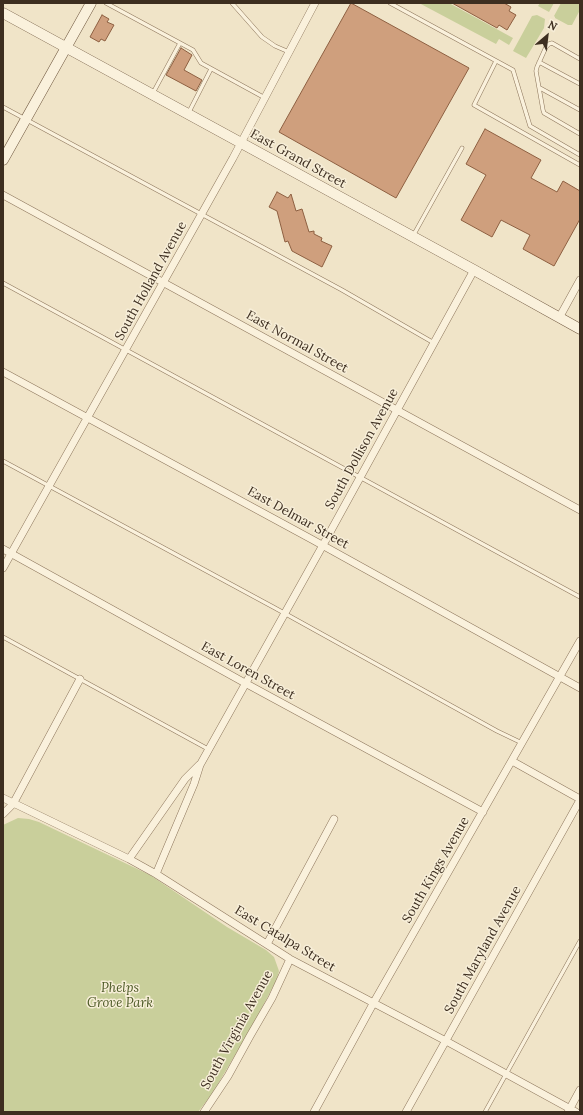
<!DOCTYPE html>
<style>
body{margin:0}
#map{position:relative;width:583px;height:1115px;overflow:hidden;background:#f0e4c8;font-family:Lora,serif}
canvas{display:block}
.frame{position:absolute;inset:0;border:4px solid #3d2e20;pointer-events:none}
.north{position:absolute;left:527px;top:16px;width:40px;height:40px;-webkit-text-stroke:3px #f7eed8;paint-order:stroke;rotate:28deg;font-size:11px;font-weight:700;line-height:16px;text-align:center;color:#3d2e20}
.north::after{content:'';display:block;margin:auto;width:14px;height:18px;background:#3d2e20;clip-path:polygon(50% 0,100% 100%,50% 72%,0 100%)}
</style>
<div id="map">
<canvas width="583" height="1115"></canvas>
<div class="frame"></div>
<div class="north">N</div>
</div>
<script>
const c = document.querySelector('canvas').getContext('2d');
c.lineJoin = 'round';
function paint(path, color) {
  c.fillStyle = color;
  c.fill(path, 'evenodd');
}
function poly(rows) {
  const path = new Path2D();
  for (const r of rows) {
    path.moveTo(r[0], r[1]);
    for (let i = 2; i < r.length; i += 2) path.lineTo(r[i], r[i + 1]);
  }
  return path;
}
function trace(path, color, width, dash) {
  c.strokeStyle = color;
  c.lineWidth = width;
  c.lineCap = dash ? 'butt' : 'round';
  c.setLineDash(dash || []);
  c.stroke(path);
}
function write(font, color, halo, rows, align = 'center') {
  c.font = font + ' Lora,serif';
  c.lineWidth = 3;
  c.setLineDash([]);
  c.textBaseline = 'middle';
  c.strokeStyle = halo;
  c.fillStyle = color;
  for (const [text, x, y, turn = 0] of rows) {
    c.save();
    c.translate(x, y);
    c.rotate((+turn || 0) * Math.PI / 180);
    c.textAlign = isNaN(turn) ? turn : align;
    if (halo) c.strokeText(text, 0, 0);
    c.fillText(text, 0, 0);
    c.restore();
  }
}
const green = poly([
 [419,3,449,3,513,38,509,45,499,39,496,44],
 [540,3,554,3,549,12,538,6],
 [561,3,580,3,580,10,572,25,568,25,555,18,555,17,554,16],
 [537,15,545,19,544,28,526,58,513,51,532,16],
 [18,818,29,819,39,822,150,875,227,927,266,950,274,957,279,971,277,979,254,1023,212,1094,198,1112,3,1112,3,825]
]);
const building = poly([
 [351,3,469,68,396,198,279,132,351,3],
 [452,3,504,3,511,7,509,11,516,15,507,30,499,25,497,28,452,3],
 [102,15,109,19,107,22,114,25,105,41,101,39,99,42,90,37,102,15],
 [181,48,192,55,184,70,202,80,196,91,166,75,181,48],
 [485,129,541,160,531,178,557,192,563,181,580,191,580,219,554,266,523,249,530,235,501,220,492,237,461,220,486,175,466,164,485,129],
 [277,192,288,198,291,194,296,211,302,209,309,232,314,231,314,234,322,238,321,241,332,246,322,267,292,251,288,241,285,242,277,211,269,207,277,192]
]);
const lane = poly([
 [106,3,193,50,201,63,265,98],
 [232,3,262,37,275,46,289,52],
 [390,3,513,70,530,126,580,155],
 [580,59,552,43,549,44,546,47,537,67,536,71,543,110,544,113,580,134],
 [496,61,474,105,580,165],
 [539,62,580,84],
 [540,88,580,110],
 [153,93,180,43],
 [3,107,342,290,434,343],
 [189,112,211,69],
 [413,236,462,148],
 [3,283,580,597],
 [3,461,275,608,497,731,522,743],
 [3,637,208,749],
 [485,1112,580,941]
]);
const street = poly([
 [3,195,580,510],
 [559,318,580,280],
 [3,372,313,540,580,688],
 [3,549,245,683,483,812],
 [3,568,233,158,315,3],
 [512,761,580,799],
 [3,798,129,859,156,874,290,959,446,1041,576,1112],
 [3,814,13,804,80,679],
 [129,859,185,779,199,765],
 [156,874,194,784,200,765,323,545,474,270],
 [267,944,334,819],
 [204,1112,228,1076,250,1036,272,998,290,959],
 [314,1112,374,1002,580,641],
 [406,1112,580,800],
 [568,1112,580,1090]
]);
const secondary = poly([
 [3,13,474,270,580,329],
 [3,160,91,3]
]);
const streetNames = [
 ["East Grand Street",298,159,29],
 ["South Holland Avenue",151,281,-61],
 ["East Normal Street",297,342,29],
 ["South Dollison Avenue",362,449,-61],
 ["East Delmar Street",298,518,29],
 ["East Loren Street",248,671,29],
 ["South Kings Avenue",436,870,-60],
 ["East Catalpa Street",285,939,31],
 ["South Maryland Avenue",483,950,-61],
 ["South Virginia Avenue",237,1030,-61]
];
const parkNames = [
 ["Phelps",120,988],
 ["Grove Park",120,1003]
];
paint(green, '#c9cf9b');
paint(building, '#cf9f7d');
trace(building, '#8d5f41', 1);
trace(lane, '#8d765c', 4.5);
trace(street, '#8d765c', 8);
trace(secondary, '#6f573f', 11);
trace(lane, '#faf1dc', 3.5);
trace(street, '#faf1dc', 7);
trace(secondary, '#faf1dc', 10);
write('13px', '#3d2e20', '#f7eed8', streetNames);
write('italic 13px', '#4d5a26', '#f7eed8', parkNames);
</script>
